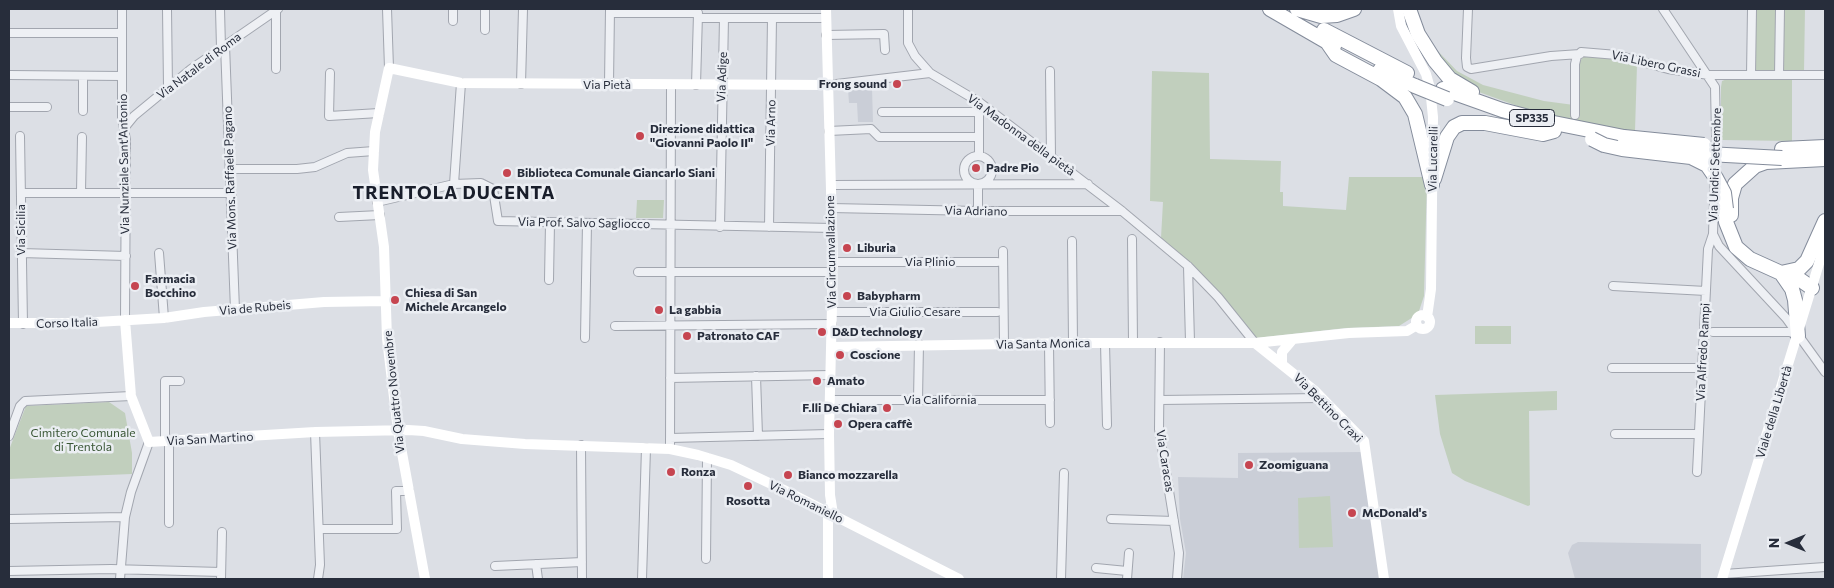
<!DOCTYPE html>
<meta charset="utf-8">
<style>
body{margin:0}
#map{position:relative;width:1834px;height:588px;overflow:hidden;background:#dcdfe5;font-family:Commissioner,sans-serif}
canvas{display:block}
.frame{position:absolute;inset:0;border:10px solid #272d3b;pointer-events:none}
.north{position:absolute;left:1764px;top:518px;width:50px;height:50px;-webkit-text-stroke:4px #ebeef3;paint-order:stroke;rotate:270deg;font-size:14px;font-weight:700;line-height:20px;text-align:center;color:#272d3b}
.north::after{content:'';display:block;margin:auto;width:18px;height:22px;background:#272d3b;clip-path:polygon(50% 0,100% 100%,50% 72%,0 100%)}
</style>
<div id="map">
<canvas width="1834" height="588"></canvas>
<div class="frame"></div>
<div class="north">N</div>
</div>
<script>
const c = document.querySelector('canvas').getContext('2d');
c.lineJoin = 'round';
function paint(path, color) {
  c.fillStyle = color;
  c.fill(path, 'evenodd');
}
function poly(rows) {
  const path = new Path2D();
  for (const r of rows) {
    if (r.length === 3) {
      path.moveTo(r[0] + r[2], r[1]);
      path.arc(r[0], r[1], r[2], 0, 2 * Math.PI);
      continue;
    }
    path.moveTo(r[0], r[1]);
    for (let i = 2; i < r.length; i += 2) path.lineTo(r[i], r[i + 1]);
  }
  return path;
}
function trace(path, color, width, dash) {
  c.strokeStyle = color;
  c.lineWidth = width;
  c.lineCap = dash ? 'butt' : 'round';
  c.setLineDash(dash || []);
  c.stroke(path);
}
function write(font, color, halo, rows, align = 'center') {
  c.font = font + ' Commissioner,sans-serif';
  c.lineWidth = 5;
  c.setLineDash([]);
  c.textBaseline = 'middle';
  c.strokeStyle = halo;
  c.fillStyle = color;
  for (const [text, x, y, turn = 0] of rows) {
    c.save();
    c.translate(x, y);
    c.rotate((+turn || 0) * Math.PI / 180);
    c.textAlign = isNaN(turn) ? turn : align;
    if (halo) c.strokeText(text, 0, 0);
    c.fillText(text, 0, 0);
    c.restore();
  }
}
const built = poly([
 [872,88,873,122,858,122,857,103,849,103,848,89],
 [1363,452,1380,579,1183,579,1186,553,1180,519,1178,477,1238,478,1238,453],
 [1578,542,1701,544,1701,579,1575,579,1568,553,1572,545]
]);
const green = poly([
 [1754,9,1777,9,1777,73,1754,73],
 [1783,9,1805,9,1804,72,1783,71],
 [1420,23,1433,46,1457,71,1483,85,1544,101,1574,105,1574,117,1580,117,1579,63,1583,57,1600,57,1637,65,1635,131,1587,125,1534,112,1476,91,1456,80,1432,51],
 [1152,71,1209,73,1210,159,1281,161,1280,192,1283,192,1283,206,1346,210,1349,177,1427,177,1424,296,1418,314,1399,326,1346,328,1256,338,1203,276,1161,238,1163,202,1150,201],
 [1727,79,1792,79,1792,141,1721,140,1721,87,1722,81],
 [637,200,664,200,663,218,636,218],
 [1475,326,1511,326,1511,344,1475,344],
 [1557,391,1557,410,1529,411,1530,505,1528,506,1465,481,1452,473,1440,434,1435,395],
 [109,402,125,413,132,453,132,474,9,479,9,450,26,406],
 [1330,496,1333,547,1299,548,1298,498]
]);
const street = poly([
 [122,9,122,117,126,140,125,320],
 [167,9,168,87],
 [220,9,221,48],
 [387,9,389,68],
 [908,9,908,43,915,56,930,73],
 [1468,9,1466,58,1467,67,1471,69,1551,56,1580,54],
 [1663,9,1715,87,1716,136,1713,234,1719,246,1786,318,1825,372],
 [610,13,698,13],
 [698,18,826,18],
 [453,21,453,9],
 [485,30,485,9],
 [9,33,122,33],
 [826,35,884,34,885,50],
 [225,45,235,310],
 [276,69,276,9],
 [1050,71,1051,156],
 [330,73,329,116,379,113],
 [9,75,122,76],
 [1751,75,1752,9],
 [1779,75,1780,9],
 [83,76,83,111],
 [521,84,523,9],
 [609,84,610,9],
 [696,85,698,14],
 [828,85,930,73,979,102,1122,211,1188,266,1218,297,1255,343],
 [9,107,47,107],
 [979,108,979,156],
 [882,112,979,112],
 [1575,115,1575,64,1577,56,1581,52,1617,55,1668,69,1709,75,1825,75],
 [125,127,134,116,191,69,278,9],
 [829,131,871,129,879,137,979,137],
 [20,136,23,324],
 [978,170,14],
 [230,169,297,169,315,167,347,153,374,151],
 [454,184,461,83],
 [831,185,1088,184],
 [81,192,82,137],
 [21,193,232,193],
 [377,202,454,184,481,183,493,189,498,221,832,228],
 [831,208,978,211,1122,211],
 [978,211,978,185],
 [339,217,380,215],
 [720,227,724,18],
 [769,227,772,18],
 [1132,239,1133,343],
 [1072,241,1073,343],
 [1003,251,1004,345],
 [21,253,126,256],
 [159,253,164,318],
 [833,262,997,262],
 [1188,266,1190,342],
 [638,272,833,272],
 [549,280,550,223],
 [1613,286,1706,291],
 [832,312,997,312],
 [615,326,832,324],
 [1713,332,1790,332,1798,336],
 [585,338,587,223],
 [1160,342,1159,429,1179,553,1177,579],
 [1105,343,1107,425],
 [1049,344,1050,423],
 [1612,368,1702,368],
 [756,376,758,436],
 [670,378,830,375],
 [830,400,1050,400],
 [918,400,919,344],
 [1160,400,1321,398],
 [315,432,320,565,318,579],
 [1615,434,1698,434],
 [9,436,20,406,25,401,131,396],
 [670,438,829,434],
 [165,441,165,381,180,381],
 [581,445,582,579],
 [670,449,671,85],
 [1697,472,1708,249,1713,234],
 [9,519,125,517],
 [1111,519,1174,521],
 [169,523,169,441],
 [319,529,397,529,396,491,409,491],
 [706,559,707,458],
 [536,564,538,579],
 [495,566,582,562],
 [1096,568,1127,571],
 [9,571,111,569,221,572],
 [1724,574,1825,567],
 [120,579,125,517,131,492,149,442],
 [221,579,222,532],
 [642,579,646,448],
 [1061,579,1064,473],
 [1127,579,1129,553]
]);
const secondary = poly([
 [826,9,833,262,829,434,830,495,833,514],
 [1398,9,1401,26,1426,74,1430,88,1433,117,1431,289,1427,317],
 [1423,322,7],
 [125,320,131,396,149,442,315,432,408,430,424,431,462,439,525,444,670,449,698,455,731,465,784,490,959,579],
 [9,323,80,323,164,318,204,312,324,302,386,301],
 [1255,343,1315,391,1364,441,1384,579],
 [831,347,1073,343,1255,343,1349,333,1407,331,1417,325],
 [1282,364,1282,352,1293,339],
 [425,579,398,431,387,339,384,247,373,170,375,132,389,68,461,83,828,85],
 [828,579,828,508],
 [1722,579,1825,244]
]);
const highway = poly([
 [1270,9,1334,46],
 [1297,9,1321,16,1337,15,1354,9],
 [1409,9,1418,34,1435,61,1450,79,1472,92],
 [1324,30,1407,73],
 [1327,42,1336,55,1381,79,1405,97,1415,114,1432,185],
 [1380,70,1415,86],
 [1443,89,1502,110,1544,121,1624,137],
 [1782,149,1825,147],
 [1434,179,1447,137,1454,127,1462,123,1485,123,1543,134,1554,131],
 [1726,209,1726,222,1736,247,1750,259,1781,273,1792,289,1795,300,1798,336],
 [1731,215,1731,198,1735,184,1755,166,1766,162,1825,159],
 [1789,272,1812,288],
 [1781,273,1799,269,1807,261,1825,221]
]);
const highwayBridge = poly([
 [1415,86,1447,99],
 [1624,137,1704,145],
 [1592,139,1604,145,1622,149,1691,157,1707,165,1716,178,1724,193,1726,209],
 [1689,153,1782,158]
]);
const markers = [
 [897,84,5,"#c64550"],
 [640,136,5,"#c64550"],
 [976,168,5,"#c64550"],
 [507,173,5,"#c64550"],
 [847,248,5,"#c64550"],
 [135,286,5,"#c64550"],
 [847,296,5,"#c64550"],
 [395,300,5,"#c64550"],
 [659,310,5,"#c64550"],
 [822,332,5,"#c64550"],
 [687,336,5,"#c64550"],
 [840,355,5,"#c64550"],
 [817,381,5,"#c64550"],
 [887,408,5,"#c64550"],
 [838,424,5,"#c64550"],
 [1249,465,5,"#c64550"],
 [671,472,5,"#c64550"],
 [788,475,5,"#c64550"],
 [748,486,5,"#c64550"],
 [1352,513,5,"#c64550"]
];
const shields = [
 [1532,118,45]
];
const shieldNames = [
 ["SP335",1532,118]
];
const streetNames = [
 ["Via Libero Grassi",1656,64,12],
 ["Via Natale di Roma",199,66,-37],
 ["Via Adige",722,77,-88],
 ["Via Pietà",607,85],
 ["Via Arno",771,123,-89],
 ["Via Madonna della pietà",1021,135,36],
 ["Via Lucarelli",1433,159,-89],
 ["Via Nunziale Sant'Antonio",124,164,-91],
 ["Via Undici Settembre",1715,165,-88],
 ["Via Mons. Raffaele Pagano",230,178,-92],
 ["Via Adriano",976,211,1],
 ["Via Prof. Salvo Sagliocco",584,223,1],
 ["Via Sicilia",21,230,-90],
 ["Via Circumvallazione",831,252,-91],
 ["Via Plinio",930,262],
 ["Via de Rubeis",255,308,-5],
 ["Via Giulio Cesare",915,312],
 ["Corso Italia",67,323,-2],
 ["Via Santa Monica",1043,344,-1],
 ["Via Alfredo Rampi",1703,352,-87],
 ["Via Quattro Novembre",394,392,-96],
 ["Via California",940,400],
 ["Via Bettino Craxi",1328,408,45],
 ["Viale della Libertà",1774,412,-73],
 ["Via San Martino",210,439,-3],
 ["Via Caracas",1165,461,81],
 ["Via Romaniello",806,502,26]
];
const poiNames = [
 ["Frong sound",887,84,"right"],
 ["Direzione didattica",650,129],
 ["\"Giovanni Paolo II\"",650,143],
 ["Padre Pio",986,168],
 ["Biblioteca Comunale Giancarlo Siani",517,173],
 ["Liburia",857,248],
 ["Farmacia",145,279],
 ["Bocchino",145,293],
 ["Chiesa di San",405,293],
 ["Michele Arcangelo",405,307],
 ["Babypharm",857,296],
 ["La gabbia",669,310],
 ["D&D technology",832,332],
 ["Patronato CAF",697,336],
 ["Coscione",850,355],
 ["Amato",827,381],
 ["F.lli De Chiara",877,408,"right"],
 ["Opera caffè",848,424],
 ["Zoomiguana",1259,465],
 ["Ronza",681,472],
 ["Bianco mozzarella",798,475],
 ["Rosotta",748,501,"center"],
 ["McDonald's",1362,513]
];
const parkNames = [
 ["Cimitero Comunale",83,433],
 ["di Trentola",83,447]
];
const districtNames = [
 ["TRENTOLA DUCENTA",454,193]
];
paint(built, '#caced7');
paint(green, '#c1cfbd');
trace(street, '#a2a6af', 10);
trace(highway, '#848c9b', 16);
trace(street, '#eef0f4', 8);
trace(secondary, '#fff', 10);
trace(highway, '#fff', 14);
trace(highwayBridge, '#848c9b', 16, []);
trace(highwayBridge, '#fff', 14);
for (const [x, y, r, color] of markers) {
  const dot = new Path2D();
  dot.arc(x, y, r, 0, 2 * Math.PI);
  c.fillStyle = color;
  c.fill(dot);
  trace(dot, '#ebeef3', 2);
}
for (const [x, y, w] of shields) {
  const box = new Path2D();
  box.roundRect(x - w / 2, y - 8.5, w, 17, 4);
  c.fillStyle = '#ebeef3';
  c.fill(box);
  trace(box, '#272d3b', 1);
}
write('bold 11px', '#272d3b', null, shieldNames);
write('12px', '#272d3b', '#ebeef3', streetNames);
write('bold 12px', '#272d3b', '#ebeef3', poiNames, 'left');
write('12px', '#395635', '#ebeef3', parkNames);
c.letterSpacing = '1px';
write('bold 18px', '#191e2b', '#ebeef3', districtNames);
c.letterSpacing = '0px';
</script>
